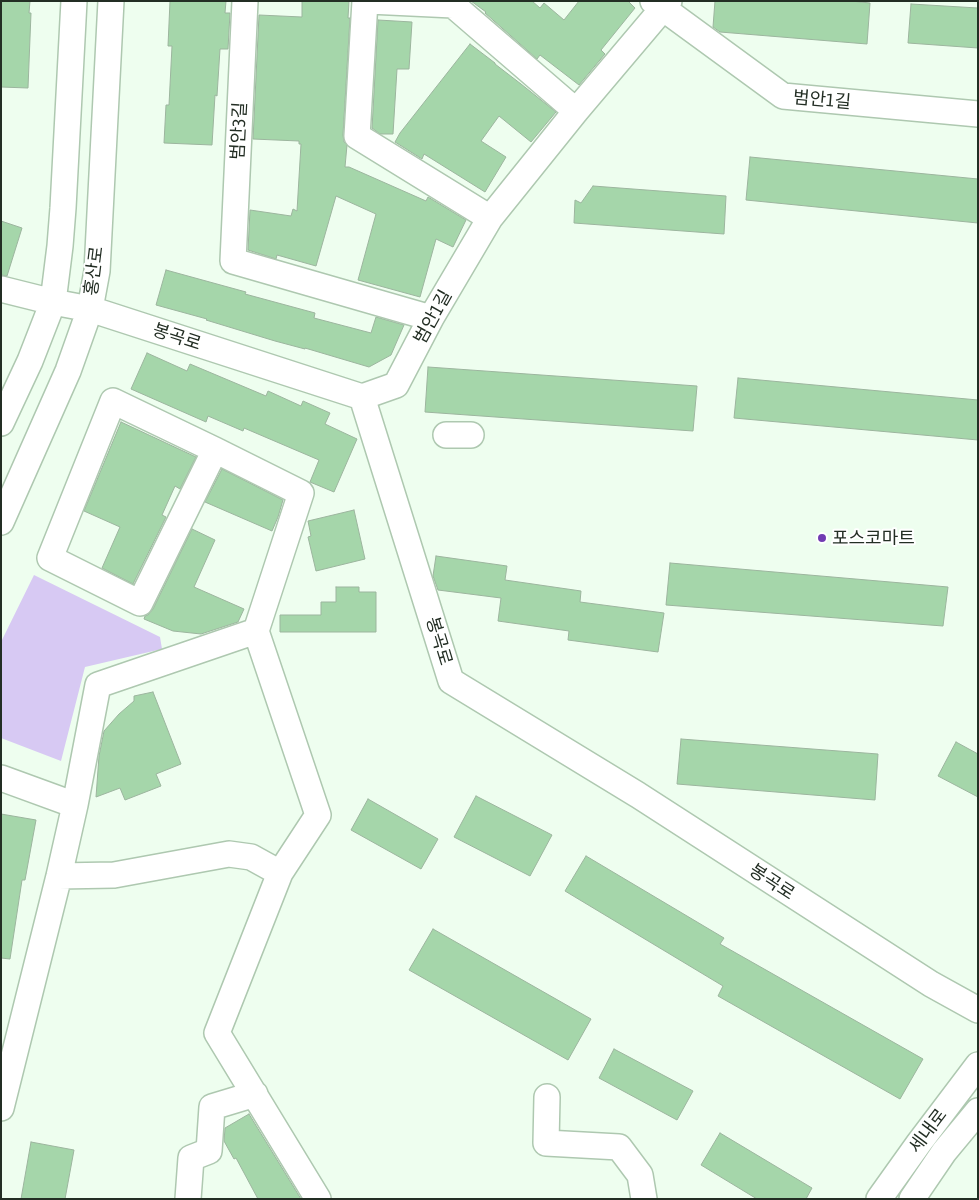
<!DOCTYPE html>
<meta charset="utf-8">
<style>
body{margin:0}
#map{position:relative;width:979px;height:1200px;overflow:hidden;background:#eefeef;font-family:"Asap Condensed",sans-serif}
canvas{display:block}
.frame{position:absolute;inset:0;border:2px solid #232e24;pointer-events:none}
</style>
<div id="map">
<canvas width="979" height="1200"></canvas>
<div class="frame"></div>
</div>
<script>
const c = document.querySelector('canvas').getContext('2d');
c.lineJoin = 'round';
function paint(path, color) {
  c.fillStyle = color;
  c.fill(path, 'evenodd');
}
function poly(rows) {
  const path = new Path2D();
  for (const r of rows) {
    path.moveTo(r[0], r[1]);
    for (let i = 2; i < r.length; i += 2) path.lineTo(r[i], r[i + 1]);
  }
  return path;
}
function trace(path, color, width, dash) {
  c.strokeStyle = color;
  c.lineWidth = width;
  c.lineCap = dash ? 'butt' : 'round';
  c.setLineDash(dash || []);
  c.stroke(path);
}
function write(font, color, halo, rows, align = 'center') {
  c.font = font + ' "Asap Condensed","Noto Sans KR",sans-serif';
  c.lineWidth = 4;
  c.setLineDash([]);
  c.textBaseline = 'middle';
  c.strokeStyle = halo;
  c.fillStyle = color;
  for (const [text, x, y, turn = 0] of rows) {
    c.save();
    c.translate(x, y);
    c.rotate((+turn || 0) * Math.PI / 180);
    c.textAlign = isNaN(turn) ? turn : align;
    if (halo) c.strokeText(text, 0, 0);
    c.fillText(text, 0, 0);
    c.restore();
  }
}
const green = poly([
 [34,575,160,637,162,649,85,667,61,761,1,738,1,642]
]);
const building = poly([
 [1,1,30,1,29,13,31,13,28,88,1,87,1,1],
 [170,1,226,1,225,13,230,13,228,49,220,49,217,96,215,95,212,145,164,143,166,105,169,105,172,46,168,46,170,1],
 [302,1,349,1,348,18,350,18,343,135,344,142,347,145,345,167,349,167,426,201,428,197,466,220,453,247,436,239,420,297,358,280,376,214,336,196,316,266,277,255,276,259,248,250,250,210,291,216,293,209,297,211,301,144,299,144,299,141,253,139,259,15,302,17,302,1],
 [471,1,532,1,540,8,544,3,564,20,579,1,628,1,635,8,601,50,605,54,579,85,540,55,537,59,485,13,486,12,471,1],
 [715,1,851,1,870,3,867,44,720,32,713,27,715,1],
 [911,4,978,8,978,48,908,43,911,4],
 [378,20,412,22,409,69,397,69,393,134,380,134,372,128,378,20],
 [470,44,495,63,495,64,521,84,556,112,531,142,499,116,481,141,506,157,485,192,424,154,422,159,395,142,400,133,470,44],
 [750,157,978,179,978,223,746,200,750,157],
 [593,186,726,196,724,234,574,223,575,200,581,203,593,186],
 [1,221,22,228,7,276,1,275,1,221],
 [166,270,246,292,245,294,315,313,314,318,371,333,376,317,404,325,391,355,369,367,305,348,305,349,275,341,206,320,207,319,156,305,166,270],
 [147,353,187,371,190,364,266,396,268,391,301,406,303,401,330,413,325,424,357,439,334,492,310,482,319,460,244,428,243,431,208,416,206,422,131,389,147,353],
 [428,367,697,386,693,431,425,412,428,367],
 [738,378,978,400,978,440,734,418,738,378],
 [121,422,196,457,180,489,175,486,162,515,166,517,133,584,102,568,120,527,84,511,121,422],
 [222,469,283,500,278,517,272,531,205,502,222,469],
 [354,510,365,559,316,571,308,537,311,536,308,521,354,510],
 [192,529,215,540,194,587,244,609,238,622,201,634,173,631,144,619,145,616,148,615,153,609,192,529],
 [436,556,507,566,505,580,581,591,580,602,664,613,658,652,568,640,569,631,498,621,501,598,438,590,433,576,436,556],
 [670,563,948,587,943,626,666,605,670,563],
 [336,587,359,587,359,592,376,592,376,632,280,632,280,615,321,615,321,602,336,602,336,587],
 [153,692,181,764,156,774,161,786,125,800,120,788,96,797,99,756,104,731,119,714,134,701,134,696,153,692],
 [681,739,878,754,875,800,677,784,681,739],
 [956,742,978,754,978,797,938,776,956,742],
 [476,796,552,835,530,876,454,837,476,796],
 [368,799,438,839,421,869,351,830,368,799],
 [1,814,36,820,25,880,22,880,10,959,1,958,1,814],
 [586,856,724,938,720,944,923,1059,900,1099,718,996,723,986,565,891,586,856],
 [433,929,591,1019,568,1060,409,970,433,929],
 [614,1049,693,1091,677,1120,599,1078,614,1049],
 [249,1114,301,1199,258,1199,236,1158,234,1159,224,1141,225,1128,249,1114],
 [720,1133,812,1188,806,1199,757,1199,701,1165,720,1133],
 [31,1142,74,1150,65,1199,21,1199,31,1142]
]);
const minor = poly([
 [245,1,233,261,431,318],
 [365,1,357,136,490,218],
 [369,1,453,5,576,111],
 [653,1,783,96,978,114],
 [1,289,53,302,90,309,362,397,451,681,638,795,931,984,978,1010],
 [362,397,396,385,431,318,490,218,576,111,669,1],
 [1,423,30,361,53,302,60,246,63,208,74,1],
 [446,435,471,435],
 [215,450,140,603,50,558,113,401,215,450,301,493,256,631,318,815,280,873,217,1033,318,1199],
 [1,522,68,371,90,309,97,271,111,1],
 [1,778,75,805],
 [59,876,114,875,229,854,251,857,280,873],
 [547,1097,546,1143,619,1147,640,1175,644,1199],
 [1,1108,59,876,75,805,98,685,256,631],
 [188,1199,191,1158,209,1151,212,1107,255,1094],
 [879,1199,919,1143,978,1065],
 [912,1199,944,1152,978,1111]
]);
const markers = [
 [822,538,5,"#713bb2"]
];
const streetNames = [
 ["범안1길",822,100,5],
 ["범안3길",239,131,-87],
 ["홍산로",94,271,-83],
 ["범안1길",433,317,-61],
 ["봉곡로",177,337,18],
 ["봉곡로",439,641,73],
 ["봉곡로",772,882,33],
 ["세내로",928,1131,-53]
];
const poiNames = [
 ["포스코마트",832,538]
];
paint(green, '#d7c9f3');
paint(building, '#a5d6aa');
trace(building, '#9cb59e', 1);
trace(minor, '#aec8b0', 28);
trace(minor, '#fff', 25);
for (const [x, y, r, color] of markers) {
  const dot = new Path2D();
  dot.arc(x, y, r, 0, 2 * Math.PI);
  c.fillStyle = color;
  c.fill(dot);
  trace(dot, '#fff', 2);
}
write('18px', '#232e24', '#fff', streetNames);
write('18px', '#232e24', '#fff', poiNames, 'left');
</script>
